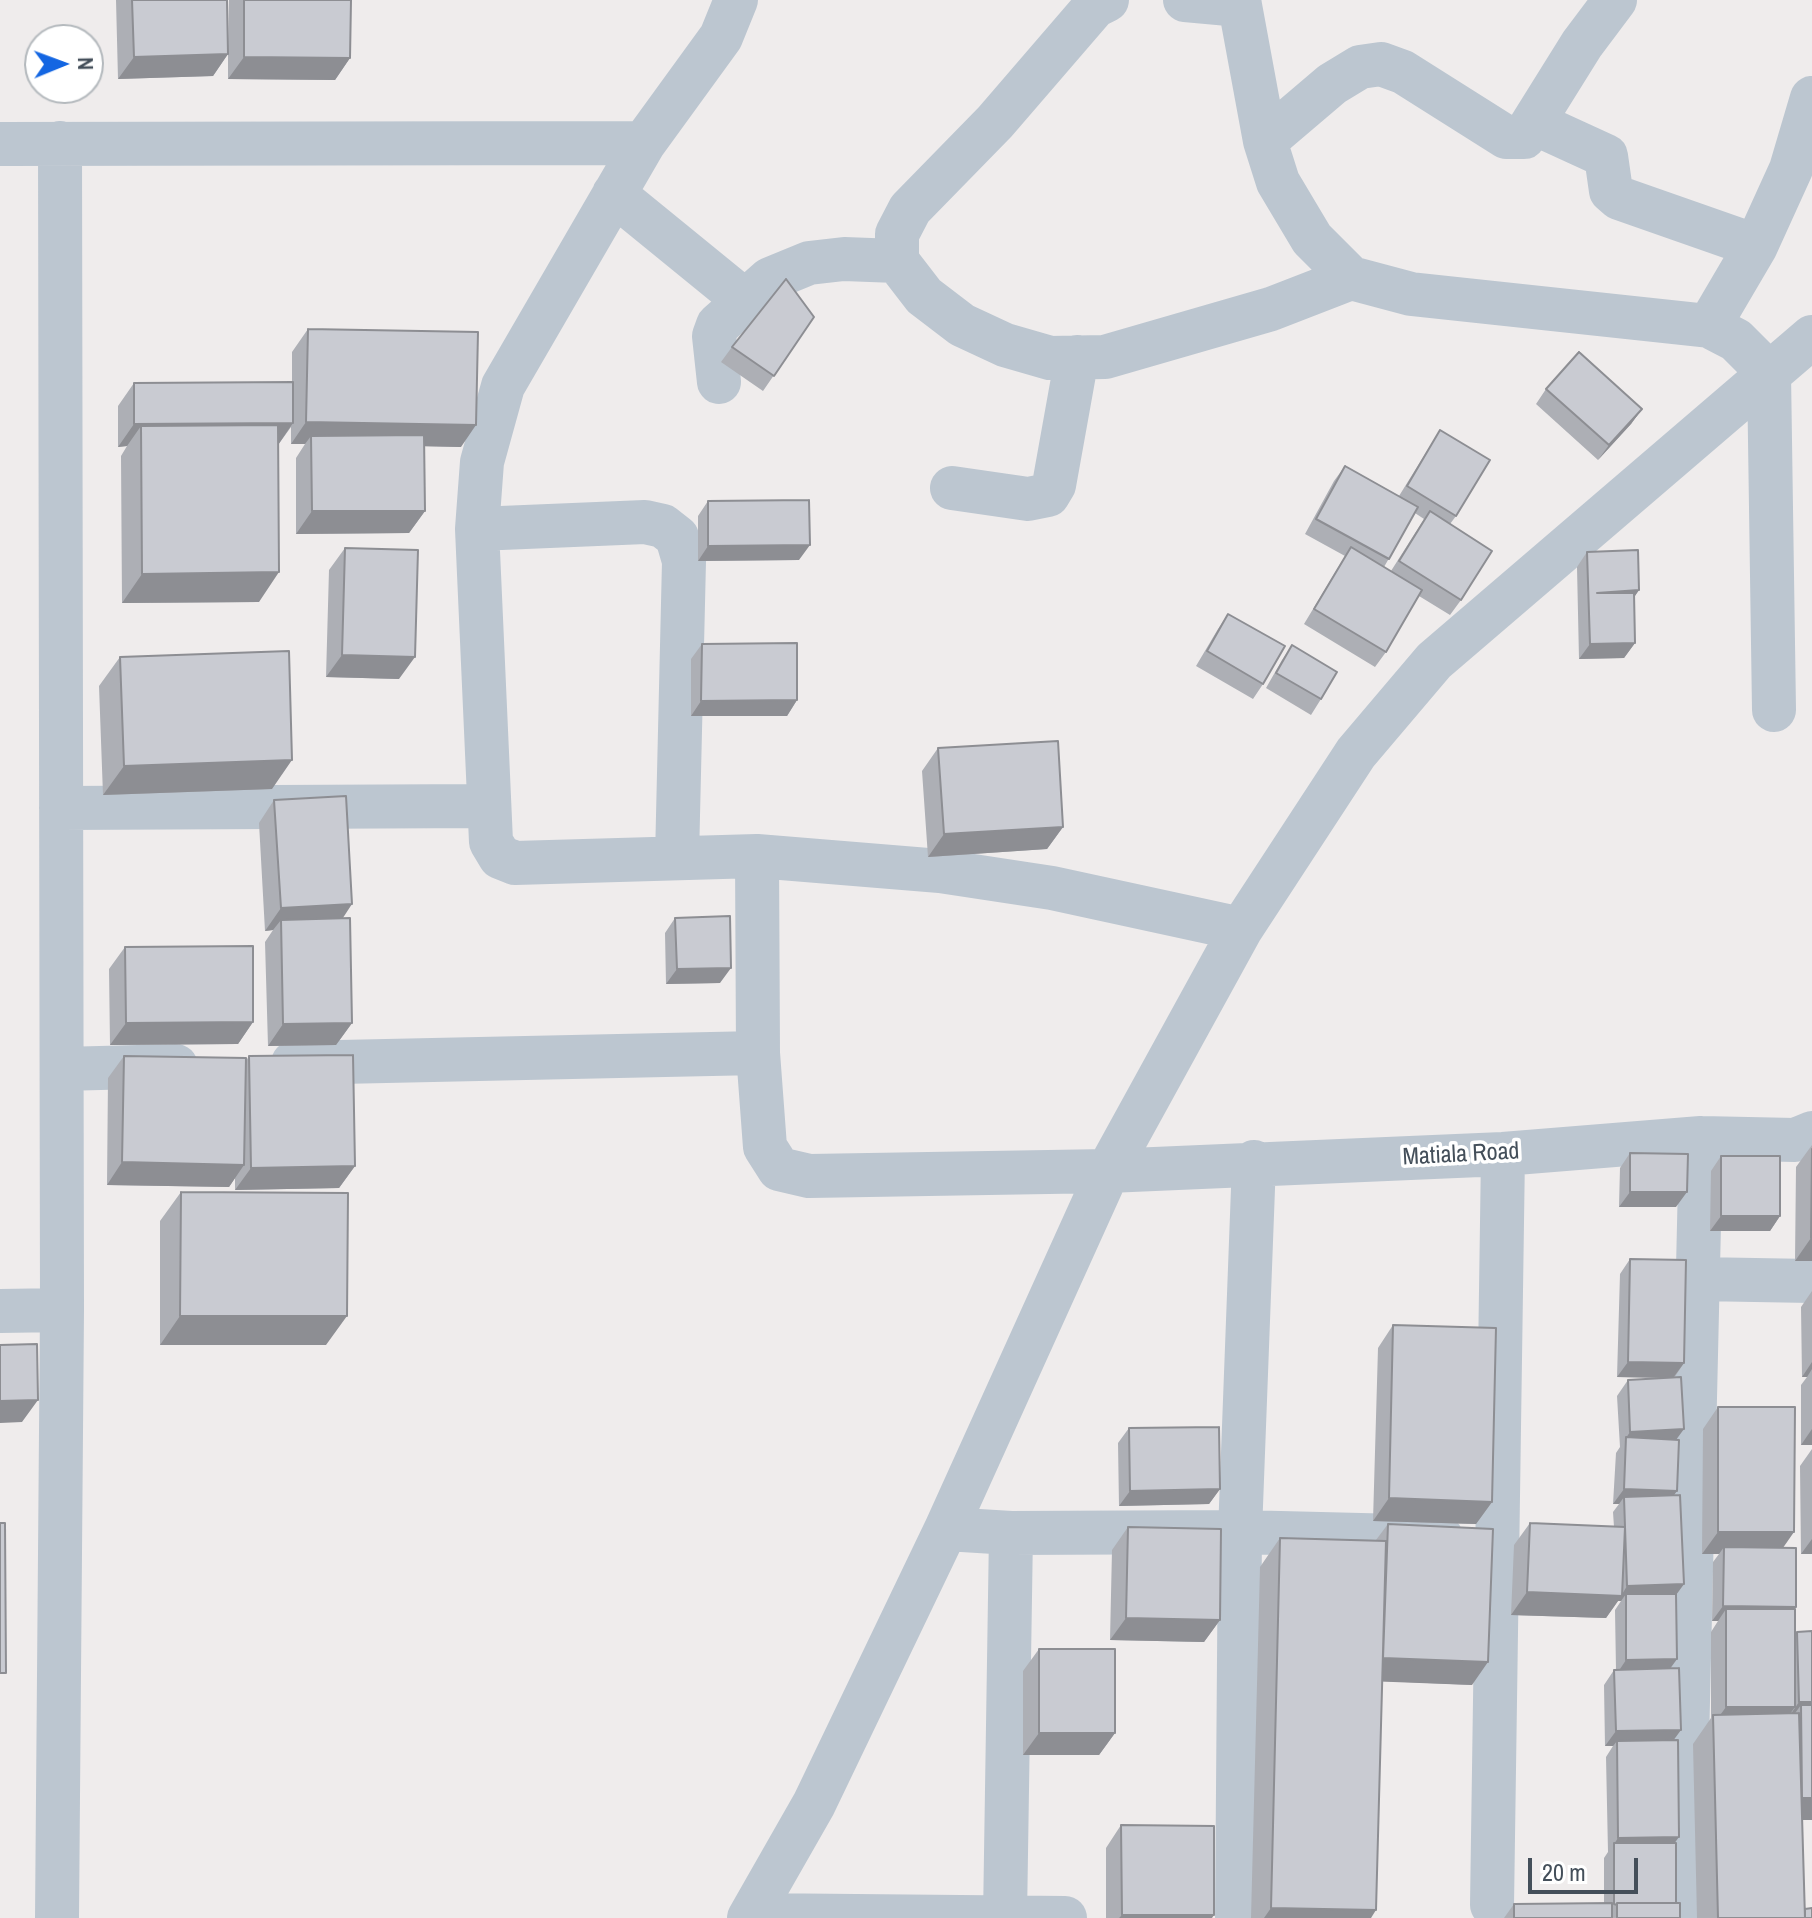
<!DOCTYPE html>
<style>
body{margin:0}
#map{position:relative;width:1812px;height:1918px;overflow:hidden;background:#efecec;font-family:"Archivo Narrow",sans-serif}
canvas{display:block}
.north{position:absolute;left:24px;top:24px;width:80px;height:80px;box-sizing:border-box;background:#fff;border:2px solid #b4b9bd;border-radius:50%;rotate:89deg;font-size:22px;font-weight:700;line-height:32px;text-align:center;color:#444f5a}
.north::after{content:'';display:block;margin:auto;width:28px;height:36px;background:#1466e2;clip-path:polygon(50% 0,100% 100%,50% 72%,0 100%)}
.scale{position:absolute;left:1528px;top:1858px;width:110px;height:36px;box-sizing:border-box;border:4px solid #444f5a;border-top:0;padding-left:10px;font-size:24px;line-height:28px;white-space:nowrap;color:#444f5a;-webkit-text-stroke:6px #fff;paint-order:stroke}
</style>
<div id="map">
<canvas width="1812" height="1918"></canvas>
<div class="north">N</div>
<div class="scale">20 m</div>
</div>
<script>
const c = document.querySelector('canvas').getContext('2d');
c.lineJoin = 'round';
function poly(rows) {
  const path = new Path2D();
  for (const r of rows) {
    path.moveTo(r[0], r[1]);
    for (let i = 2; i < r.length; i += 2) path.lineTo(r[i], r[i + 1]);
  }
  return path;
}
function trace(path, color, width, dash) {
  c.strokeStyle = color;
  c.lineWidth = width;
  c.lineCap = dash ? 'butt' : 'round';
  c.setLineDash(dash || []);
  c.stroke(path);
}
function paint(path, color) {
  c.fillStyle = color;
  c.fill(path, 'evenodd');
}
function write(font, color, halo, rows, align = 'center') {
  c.font = font + ' "Archivo Narrow",sans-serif';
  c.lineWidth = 7;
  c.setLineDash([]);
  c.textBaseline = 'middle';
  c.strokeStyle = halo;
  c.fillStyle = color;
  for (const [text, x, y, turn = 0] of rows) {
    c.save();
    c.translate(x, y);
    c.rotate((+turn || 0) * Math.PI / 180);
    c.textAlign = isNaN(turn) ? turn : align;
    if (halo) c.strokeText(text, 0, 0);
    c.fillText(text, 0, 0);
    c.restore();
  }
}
const minor = poly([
 [736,0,721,37,644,143,503,386,482,462,477,529,491,842,500,857,515,863,757,856,758,1053,765,1147,779,1169,809,1176,1108,1171,1503,1154,1701,1138,1795,1140,1812,1133],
 [1107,0,1095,6,995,122,910,209,897,234,897,261,924,296,962,325,1005,345,1050,358,1105,357,1271,309,1351,278],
 [1185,0,1240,5],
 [1239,0,1265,141,1278,182,1312,239,1351,278,1411,294,1709,326,1736,340,1769,373,1774,710],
 [1534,123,1606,156,1611,191,1619,198,1756,246],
 [1265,141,1332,84,1360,67,1381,64,1403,72,1506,137,1524,137,1582,44,1615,0],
 [0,144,644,143],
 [614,194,744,300],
 [1709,326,1756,246,1791,169,1812,98],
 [719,382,714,336,718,325,770,279,809,263,844,259,897,261],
 [952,488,1028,499,1048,495,1054,485,1077,357],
 [477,529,645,522,663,526,677,537,684,561,677,858],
 [61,808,488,806],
 [757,856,940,871,1052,888,1241,929],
 [293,1063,758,1053],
 [62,1069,176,1066],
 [1698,1279,1812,1281],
 [0,1311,62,1310],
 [946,1529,1011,1533,1240,1532,1441,1537],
 [1492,1905,1503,1154],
 [751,1915,1065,1918],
 [57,1918,62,1310,60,143],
 [749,1918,814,1804,946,1529,1108,1171,1241,929,1356,753,1434,661,1812,337],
 [1005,1918,1011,1533],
 [1237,1918,1240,1532,1254,1162],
 [1683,1918,1701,1138]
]);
const wall = poly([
 [116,0,227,0,228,51,229,0,351,0,350,58,335,80,228,79,228,54,213,76,118,79],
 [814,317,763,391,721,362,732,347],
 [308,329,461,447,424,446,425,511,409,533,296,534,296,458,305,444,291,444,291,427,278,445,259,602,122,603,121,456,127,446,118,447,118,406,134,383,292,382,292,352],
 [1546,389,1642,409,1631,424,1598,460,1536,404],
 [1440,430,1456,516,1450,524,1461,600,1450,615,1419,596,1386,652,1375,667,1304,624,1345,556,1305,534,1334,481,1345,466,1399,496],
 [1415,513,1424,519,1391,571,1384,567],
 [708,501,799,560,698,561,698,516],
 [345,548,399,679,326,677,329,570],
 [1587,552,1639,590,1634,597,1635,643,1624,658,1579,659,1577,567],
 [1228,614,1263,684,1253,699,1196,666,1218,629],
 [702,644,797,700,787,716,691,716,691,659],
 [1292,645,1321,699,1311,715,1266,688,1282,660],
 [120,657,272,789,103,795,99,686],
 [938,748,1063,827,1047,849,928,857,922,771],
 [274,800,343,918,352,1023,336,1045,268,1046,265,942,273,930,265,931,259,823],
 [675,918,720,983,666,984,665,933],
 [125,947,253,1022,238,1044,110,1045,109,969],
 [124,1056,246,1061,249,1056,355,1166,339,1188,235,1190,235,1178,229,1187,107,1185,108,1078],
 [1812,1145,1812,1261,1795,1261,1796,1167],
 [1630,1153,1676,1207,1619,1207,1620,1168],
 [1721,1156,1780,1216,1770,1231,1710,1231,1711,1171],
 [181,1192,326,1345,160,1345,160,1221],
 [1630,1259,1684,1363,1674,1378,1676,1440,1674,1495,1684,1584,1676,1595,1677,1659,1670,1669,1676,1903,1680,1918,1504,1918,1514,1904,1604,1903,1604,1858,1608,1852,1606,1757,1613,1746,1605,1746,1604,1685,1614,1670,1616,1670,1615,1610,1621,1601,1618,1601,1606,1618,1511,1615,1514,1545,1530,1523,1614,1527,1613,1512,1619,1504,1613,1504,1616,1453,1620,1447,1617,1396,1628,1380,1665,1378,1617,1377,1620,1274],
 [1812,1291,1812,1445,1801,1445,1801,1385,1807,1377,1802,1377,1801,1307],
 [1393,1325,1492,1502,1476,1524,1373,1521,1378,1348],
 [1718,1407,1783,1548,1794,1609,1795,1635,1797,1632,1812,1631,1812,1820,1802,1820,1805,1909,1812,1918,1697,1918,1693,1744,1711,1718,1711,1632,1718,1621,1712,1621,1713,1562,1719,1554,1702,1554,1703,1429],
 [1129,1428,1220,1489,1209,1504,1119,1506,1118,1443],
 [1812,1449,1812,1554,1801,1554,1800,1466],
 [1388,1524,1472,1685,1382,1681,1371,1918,1251,1918,1260,1567,1280,1538,1376,1540],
 [1128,1527,1220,1620,1204,1642,1110,1640,1112,1550],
 [1039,1649,1115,1733,1099,1755,1023,1755,1023,1671],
 [1121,1825,1212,1918,1106,1918,1106,1848]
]);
const shadedWall = poly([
 [228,54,213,76,118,79,134,57],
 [244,57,350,58,335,80,228,79],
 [1642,409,1631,424,1598,460,1609,445],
 [306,422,476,425,461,447,311,444,311,436,305,444,291,444],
 [293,423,278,445,141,426,127,446,118,447,134,424],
 [312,511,425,511,409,533,296,534],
 [810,545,799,560,698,561,708,546],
 [279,572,259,602,122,603,142,574],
 [1639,590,1629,605,1597,593],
 [1635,643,1624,658,1579,659,1590,644],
 [342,655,415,657,399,679,326,677],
 [797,700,787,716,691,716,701,701],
 [292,760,272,789,103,795,124,766],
 [1063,827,1047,849,928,857,944,834],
 [352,904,337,927,281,920,273,930,265,931,281,908],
 [731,968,720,983,666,984,677,969],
 [253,1022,238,1044,110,1045,126,1023],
 [352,1023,336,1045,268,1046,283,1024],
 [122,1162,244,1165,229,1187,107,1185],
 [355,1166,339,1188,235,1190,251,1168],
 [1630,1192,1687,1192,1676,1207,1619,1207],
 [1721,1216,1780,1216,1770,1231,1710,1231],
 [1811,1238,1812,1238,1812,1261,1795,1261],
 [180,1316,347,1316,326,1345,160,1345],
 [1628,1362,1684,1363,1673,1378,1617,1377],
 [1812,1362,1812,1369,1807,1377,1802,1377],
 [38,1400,22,1422,0,1423,0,1401],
 [1684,1429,1673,1444,1626,1438,1630,1432],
 [1812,1429,1812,1445,1801,1445],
 [1220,1489,1209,1504,1119,1506,1130,1491],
 [1624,1489,1677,1491,1666,1506,1624,1497,1619,1504,1613,1504],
 [1389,1498,1492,1502,1476,1524,1373,1521],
 [1718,1532,1794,1532,1778,1555,1724,1547,1719,1554,1702,1554],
 [1812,1539,1812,1554,1801,1554],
 [1684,1584,1673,1599,1626,1594,1621,1601,1618,1601,1606,1618,1511,1615,1527,1592,1621,1596,1627,1586],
 [1723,1606,1796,1607,1785,1622,1726,1609,1718,1621,1712,1621],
 [1126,1618,1220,1620,1204,1642,1110,1640],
 [1382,1658,1488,1662,1472,1685,1367,1681],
 [1677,1659,1666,1674,1616,1675,1626,1660],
 [1799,1702,1812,1702,1812,1724,1801,1705,1787,1724,1784,1724],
 [1726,1707,1795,1707,1779,1729,1713,1725],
 [1681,1730,1670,1745,1617,1741,1613,1746,1605,1746,1616,1731],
 [1039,1733,1115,1733,1099,1755,1023,1755],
 [1802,1798,1812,1798,1812,1820,1786,1820],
 [1679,1837,1668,1852,1614,1844,1618,1838],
 [1271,1908,1376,1910,1371,1918,1264,1918],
 [1122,1915,1214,1915,1212,1918,1119,1918]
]);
const building = poly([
 [132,0,227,0,228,54,134,57,132,0],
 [244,0,351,0,350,58,244,57,244,0],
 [786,279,814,317,774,376,732,347,786,279],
 [308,329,478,332,476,425,306,422,308,329],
 [1579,352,1642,409,1609,445,1546,389,1579,352],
 [293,382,293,423,134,424,134,383,293,382],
 [278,425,279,572,142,574,141,426,278,425],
 [1440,430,1490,460,1456,516,1407,486,1440,430],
 [424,435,425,511,312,511,311,436,424,435],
 [1345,466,1418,507,1389,559,1316,519,1345,466],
 [809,500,810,545,708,546,708,501,809,500],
 [1430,511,1492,551,1461,600,1399,561,1430,511],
 [1351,547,1422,590,1386,652,1314,609,1351,547],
 [345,548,418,550,415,657,342,655,345,548],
 [1638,550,1639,590,1597,593,1634,593,1635,643,1590,644,1587,552,1638,550],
 [1228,614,1285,646,1263,684,1207,651,1228,614],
 [797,643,797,700,701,701,702,644,797,643],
 [1292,645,1337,672,1321,699,1276,673,1292,645],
 [289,651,292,760,124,766,120,657,289,651],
 [1058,741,1063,827,944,834,938,748,1058,741],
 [346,796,352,904,281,908,274,800,346,796],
 [730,916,731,968,677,969,675,918,730,916],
 [350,918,352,1023,283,1024,281,920,350,918],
 [253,946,253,1022,126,1023,125,947,253,946],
 [353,1055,355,1166,251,1168,249,1056,353,1055],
 [124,1056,246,1058,244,1165,122,1162,124,1056],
 [1812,1149,1812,1238,1811,1238,1812,1149],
 [1630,1153,1688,1154,1687,1192,1630,1192,1630,1153],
 [1721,1156,1780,1156,1780,1216,1721,1216,1721,1156],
 [181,1192,348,1193,347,1316,180,1316,181,1192],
 [1630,1259,1686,1260,1684,1363,1628,1362,1630,1259],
 [1393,1325,1496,1328,1492,1502,1389,1498,1393,1325],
 [37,1344,38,1400,0,1401,0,1345,37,1344],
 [1681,1377,1684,1429,1630,1432,1628,1380,1681,1377],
 [1718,1407,1795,1407,1794,1532,1718,1532,1718,1407],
 [1219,1427,1220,1489,1130,1491,1129,1428,1219,1427],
 [1626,1437,1679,1440,1677,1491,1624,1489,1626,1437],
 [1680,1495,1684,1584,1627,1586,1624,1497,1680,1495],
 [0,1523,5,1523,6,1673,0,1673,0,1523],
 [1530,1523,1625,1527,1622,1596,1527,1592,1530,1523],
 [1388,1524,1493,1529,1488,1662,1383,1658,1388,1524],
 [1128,1527,1221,1529,1220,1620,1126,1618,1128,1527],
 [1280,1538,1386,1541,1376,1910,1271,1908,1280,1538],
 [1724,1547,1796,1548,1796,1607,1723,1606,1724,1547],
 [1626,1594,1676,1594,1677,1659,1626,1660,1626,1594],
 [1726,1609,1795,1609,1795,1707,1726,1707,1726,1609],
 [1812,1631,1812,1702,1799,1702,1797,1632,1812,1631],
 [1039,1649,1115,1649,1115,1733,1039,1733,1039,1649],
 [1679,1668,1681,1730,1616,1731,1614,1670,1679,1668],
 [1801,1705,1812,1705,1812,1798,1802,1798,1801,1705],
 [1799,1713,1805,1918,1718,1918,1713,1715,1799,1713],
 [1678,1740,1679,1837,1618,1838,1617,1741,1678,1740],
 [1121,1825,1214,1826,1214,1915,1122,1915,1121,1825],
 [1614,1843,1676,1843,1676,1903,1617,1903,1617,1905,1614,1904,1614,1843],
 [1612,1903,1612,1918,1514,1918,1514,1904,1612,1903],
 [1617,1903,1680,1903,1680,1918,1617,1918,1617,1903],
 [1812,1908,1812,1918,1805,1918,1805,1909,1812,1908]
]);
const streetNames = [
 ["Matiala Road",1461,1155,-3]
];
trace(minor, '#bcc6d0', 44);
paint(wall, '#adafb5');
paint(shadedWall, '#8d8e93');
paint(building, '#c9cbd2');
trace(building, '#8d8e93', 2);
write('24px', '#444f5a', '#fff', streetNames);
</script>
